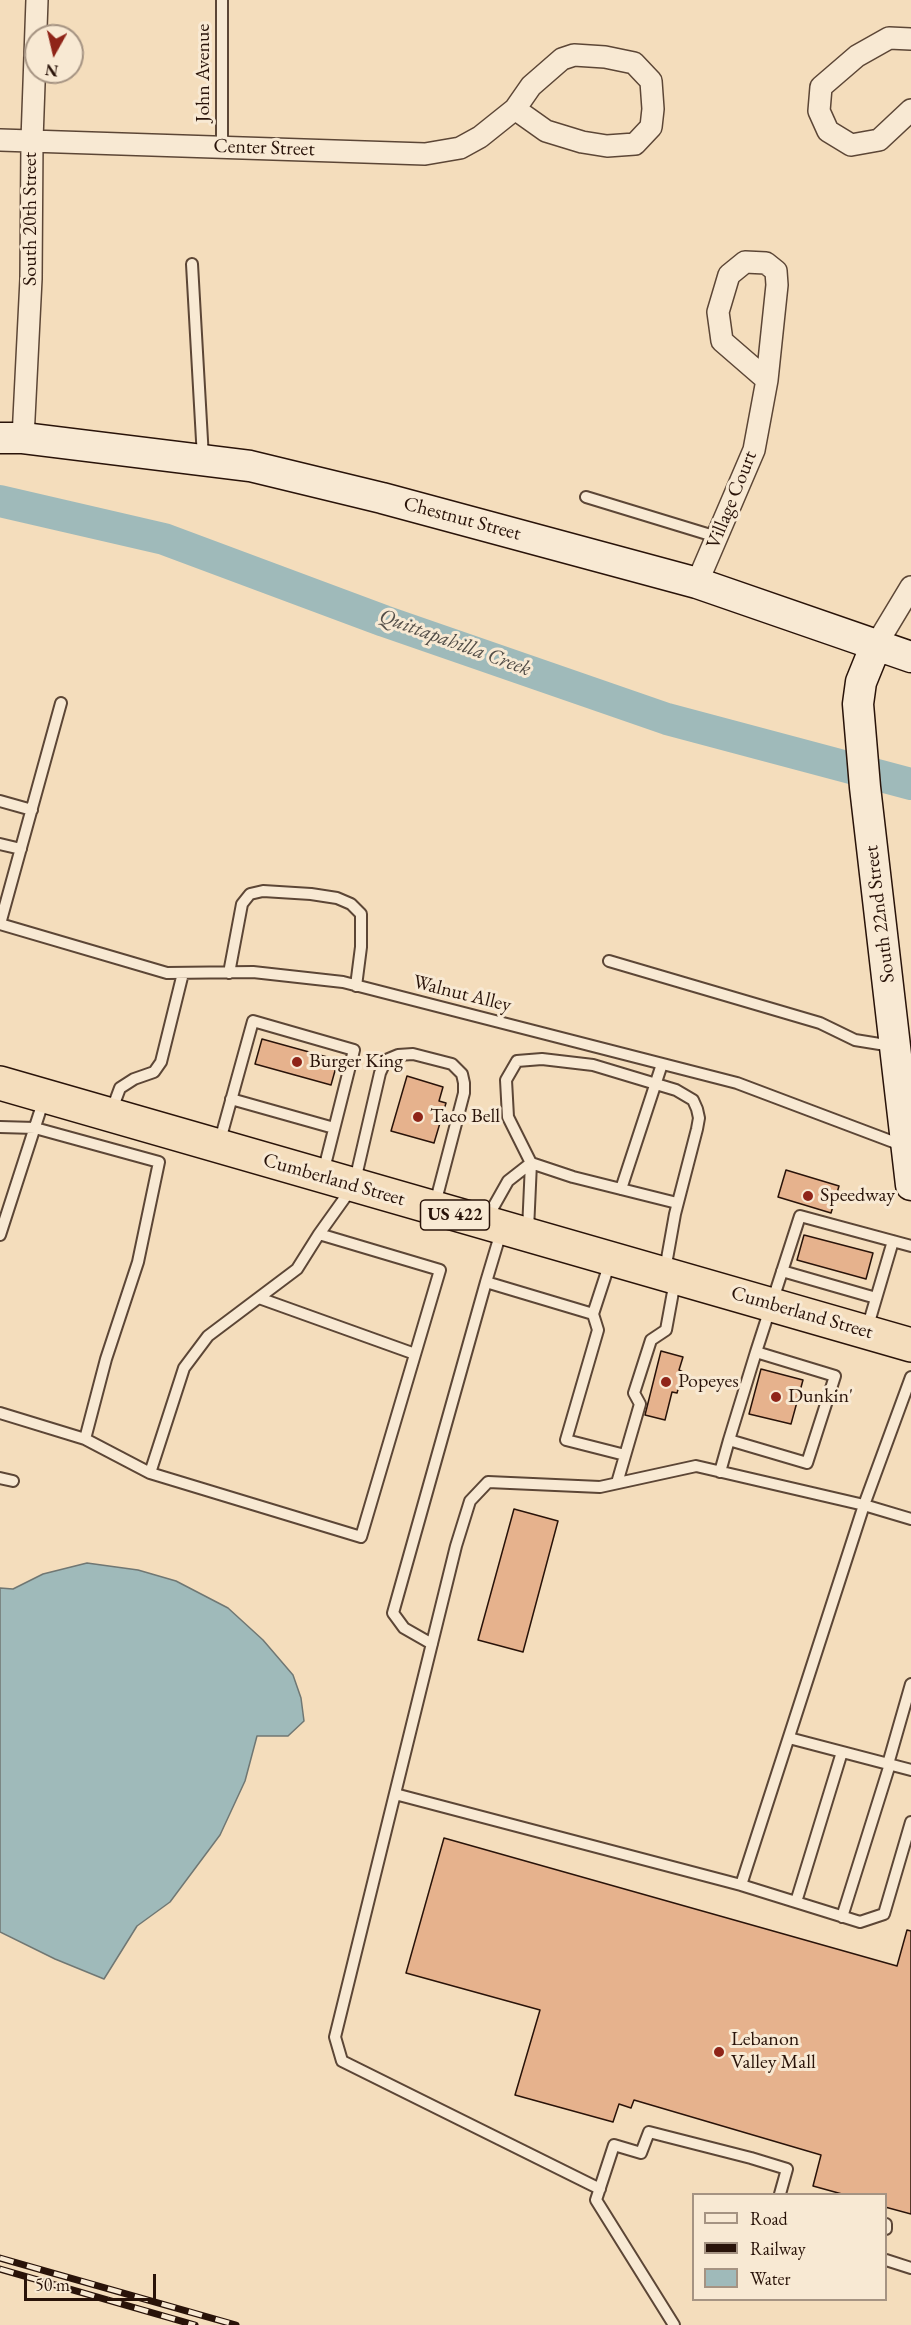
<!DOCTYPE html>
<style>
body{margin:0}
#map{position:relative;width:911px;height:2325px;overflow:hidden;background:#f4ddbc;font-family:"EB Garamond",serif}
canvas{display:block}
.legend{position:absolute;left:692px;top:2193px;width:195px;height:108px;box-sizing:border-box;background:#f8e9d3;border:2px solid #a59382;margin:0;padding:8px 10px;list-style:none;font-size:18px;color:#291309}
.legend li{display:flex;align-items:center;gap:12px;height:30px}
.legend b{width:30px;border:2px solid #a59382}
.north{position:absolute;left:24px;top:24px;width:60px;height:60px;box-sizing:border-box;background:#f8e9d3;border:2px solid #a59382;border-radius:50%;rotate:188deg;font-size:16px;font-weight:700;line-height:24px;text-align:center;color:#291309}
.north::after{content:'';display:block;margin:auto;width:21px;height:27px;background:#8f2418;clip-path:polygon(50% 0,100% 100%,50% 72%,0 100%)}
.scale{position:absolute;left:24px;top:2274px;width:132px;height:27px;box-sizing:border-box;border:3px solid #291309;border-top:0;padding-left:8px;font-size:18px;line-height:21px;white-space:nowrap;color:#291309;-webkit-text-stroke:4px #f8e9d3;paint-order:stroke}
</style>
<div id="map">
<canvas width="911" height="2325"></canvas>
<ul class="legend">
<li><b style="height:8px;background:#f8e9d3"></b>Road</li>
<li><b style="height:8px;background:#291309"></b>Railway</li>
<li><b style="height:16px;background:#9fbaba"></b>Water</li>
</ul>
<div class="north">N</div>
<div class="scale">50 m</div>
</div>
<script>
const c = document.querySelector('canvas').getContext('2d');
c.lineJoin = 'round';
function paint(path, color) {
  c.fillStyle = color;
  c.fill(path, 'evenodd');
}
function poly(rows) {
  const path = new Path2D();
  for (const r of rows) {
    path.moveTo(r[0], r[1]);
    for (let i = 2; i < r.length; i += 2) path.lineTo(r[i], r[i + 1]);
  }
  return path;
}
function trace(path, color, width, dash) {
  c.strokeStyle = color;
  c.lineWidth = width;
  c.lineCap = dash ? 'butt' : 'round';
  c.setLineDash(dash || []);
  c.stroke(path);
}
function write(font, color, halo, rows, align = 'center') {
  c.font = font + ' "EB Garamond",serif';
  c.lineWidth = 6;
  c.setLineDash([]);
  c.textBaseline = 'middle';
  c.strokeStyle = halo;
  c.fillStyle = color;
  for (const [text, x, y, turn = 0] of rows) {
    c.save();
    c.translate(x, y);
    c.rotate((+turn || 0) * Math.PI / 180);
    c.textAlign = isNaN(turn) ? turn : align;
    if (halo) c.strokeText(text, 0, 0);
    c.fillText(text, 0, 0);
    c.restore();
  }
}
const water = poly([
 [87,1563,138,1570,176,1581,228,1608,263,1640,293,1675,301,1698,304,1721,288,1736,257,1736,245,1781,220,1835,170,1902,137,1926,104,1979,55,1959,0,1932,0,1588,13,1589,43,1574,87,1563]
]);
const river = poly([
 [0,501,164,539,384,621,667,719,911,784]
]);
const building = poly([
 [262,1039,338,1060,331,1085,255,1064,262,1039],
 [407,1076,443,1087,439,1101,446,1103,434,1143,391,1131,407,1076],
 [786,1170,839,1186,831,1213,778,1197,786,1170],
 [804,1235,873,1253,866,1279,797,1260,804,1235],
 [661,1351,683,1357,679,1370,683,1372,677,1393,672,1392,665,1420,645,1415,661,1351],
 [761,1369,803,1380,791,1424,749,1414,761,1369],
 [514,1509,558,1521,523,1652,478,1640,514,1509],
 [444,1838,897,1966,907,1930,911,1931,911,2214,885,2207,885,2194,842,2194,813,2186,821,2155,634,2100,631,2108,619,2104,613,2122,515,2095,540,2010,406,1973,444,1838]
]);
const lane = poly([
 [222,0,222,147],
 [192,264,203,458],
 [586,497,717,537],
 [0,801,32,810],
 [0,844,21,849],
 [0,924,167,973,253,972,343,982,737,1083,904,1146],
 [0,924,61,703],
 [609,961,820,1023,855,1040,892,1046],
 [229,973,242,904,250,894,263,891,311,894,337,898,351,904,361,914,361,947,356,986],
 [231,1099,334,1128],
 [111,1112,120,1088,134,1079,154,1072,161,1062,183,973],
 [0,1127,35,1128,159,1162,138,1262,106,1359,85,1439],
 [219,1144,253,1021,354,1050,323,1173],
 [531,1163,573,1177,677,1203],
 [621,1189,662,1064],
 [486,1220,508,1181,531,1163],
 [528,1230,531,1163,508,1117,506,1080,517,1061,542,1059,593,1065,676,1090,693,1100,697,1109,699,1118,697,1129,675,1214,665,1270],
 [501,1232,486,1282,593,1314,610,1262],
 [0,1235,44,1099],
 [782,1271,876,1298],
 [259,1298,415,1354],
 [593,1314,598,1330,566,1440,625,1455],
 [867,1329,893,1241],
 [0,1413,85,1439,150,1473,361,1537,440,1270,319,1234,354,1185,380,1073,386,1060,398,1055,413,1054,452,1064,462,1074,464,1083,464,1093,435,1204],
 [729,1440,756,1352],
 [720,1472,729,1440,807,1463,835,1376,756,1352,800,1216,911,1246],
 [150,1473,184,1368,208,1336,297,1269,319,1234],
 [0,1478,13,1481],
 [617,1483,640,1404,634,1393,651,1340,666,1330,675,1281],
 [432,1644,404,1628,393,1613,486,1282],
 [789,1738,911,1770],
 [888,1764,911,1684],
 [395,1794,741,1885,860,1922,884,1914,911,1822],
 [741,1885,864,1505,911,1377],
 [796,1902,842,1752],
 [842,1917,890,1764],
 [600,2189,342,2061,335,2037,456,1546,470,1501,488,1482,600,1487,696,1466,864,1505,911,1519],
 [886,2224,886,2229],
 [886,2260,911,2268],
 [674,2325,596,2200,614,2145,641,2153,649,2132,751,2158,787,2169,780,2194]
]);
const street = poly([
 [911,39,889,38,857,56,821,87,819,111,828,131,851,145,879,140,911,110],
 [0,140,425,154,460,148,480,137,515,109,531,86,562,59,574,55,605,57,634,63,651,81,653,109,651,127,635,144,607,146,582,142,546,131,515,109],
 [23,438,31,279,32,140,37,0],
 [697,583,754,450,767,380,777,285,776,271,766,263,745,262,729,275,718,312,722,341,767,380],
 [876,645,911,587]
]);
const secondary = poly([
 [0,438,23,438,250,466,382,498,697,583,911,657],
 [876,645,861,682,858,704,865,787,911,1185]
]);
const highway = poly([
 [0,1083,911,1345]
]);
const rail = poly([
 [0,2258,236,2325],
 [0,2269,195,2325]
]);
const markers = [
 [297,1062,6,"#8f2418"],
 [418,1117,6,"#8f2418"],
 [808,1196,6,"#8f2418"],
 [666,1382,6,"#8f2418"],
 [776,1397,6,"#8f2418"],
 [719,2052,6,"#8f2418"]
];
const shields = [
 [455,1215,69]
];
const shieldNames = [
 ["US 422",455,1215]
];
const streetNames = [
 ["John Avenue",204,73,-90],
 ["Center Street",264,148,2],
 ["South 20th Street",31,219,-90],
 ["Village Court",732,500,-68],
 ["Chestnut Street",462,519,15],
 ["South 22nd Street",880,914,-97],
 ["Walnut Alley",462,994,14],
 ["Cumberland Street",334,1180,16],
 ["Cumberland Street",802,1313,16]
];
const poiNames = [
 ["Burger King",309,1062],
 ["Taco Bell",430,1117],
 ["Speedway",820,1196],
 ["Popeyes",678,1382],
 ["Dunkin'",788,1397],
 ["Lebanon",731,2040],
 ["Valley Mall",731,2063]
];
const waterNames = [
 ["Quittapahilla Creek",455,643,20]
];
paint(water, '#9fbaba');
trace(water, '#707773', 1.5);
trace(river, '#9fbaba', 32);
paint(building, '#e6b28d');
trace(building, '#291309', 1.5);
trace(lane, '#5c4636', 14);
trace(street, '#5c4636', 24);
trace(secondary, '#291309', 33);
trace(highway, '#291309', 36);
trace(lane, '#f8e9d3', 10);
trace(street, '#f8e9d3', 21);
trace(secondary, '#f8e9d3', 30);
trace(highway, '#f4ddbc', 33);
trace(rail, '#291309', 7);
trace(rail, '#f8e9d3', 4.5, [14]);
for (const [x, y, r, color] of markers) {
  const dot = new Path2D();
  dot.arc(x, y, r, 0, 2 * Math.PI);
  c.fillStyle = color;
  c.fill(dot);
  trace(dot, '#f8e9d3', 2);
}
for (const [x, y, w] of shields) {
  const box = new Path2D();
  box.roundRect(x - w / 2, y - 15, w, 30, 4.5);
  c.fillStyle = '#f8e9d3';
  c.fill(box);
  trace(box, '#291309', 1.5);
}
write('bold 18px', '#291309', null, shieldNames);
write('20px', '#291309', '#f8e9d3', streetNames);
write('20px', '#291309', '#f8e9d3', poiNames, 'left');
write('italic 21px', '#524d47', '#f8e9d3', waterNames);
</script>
